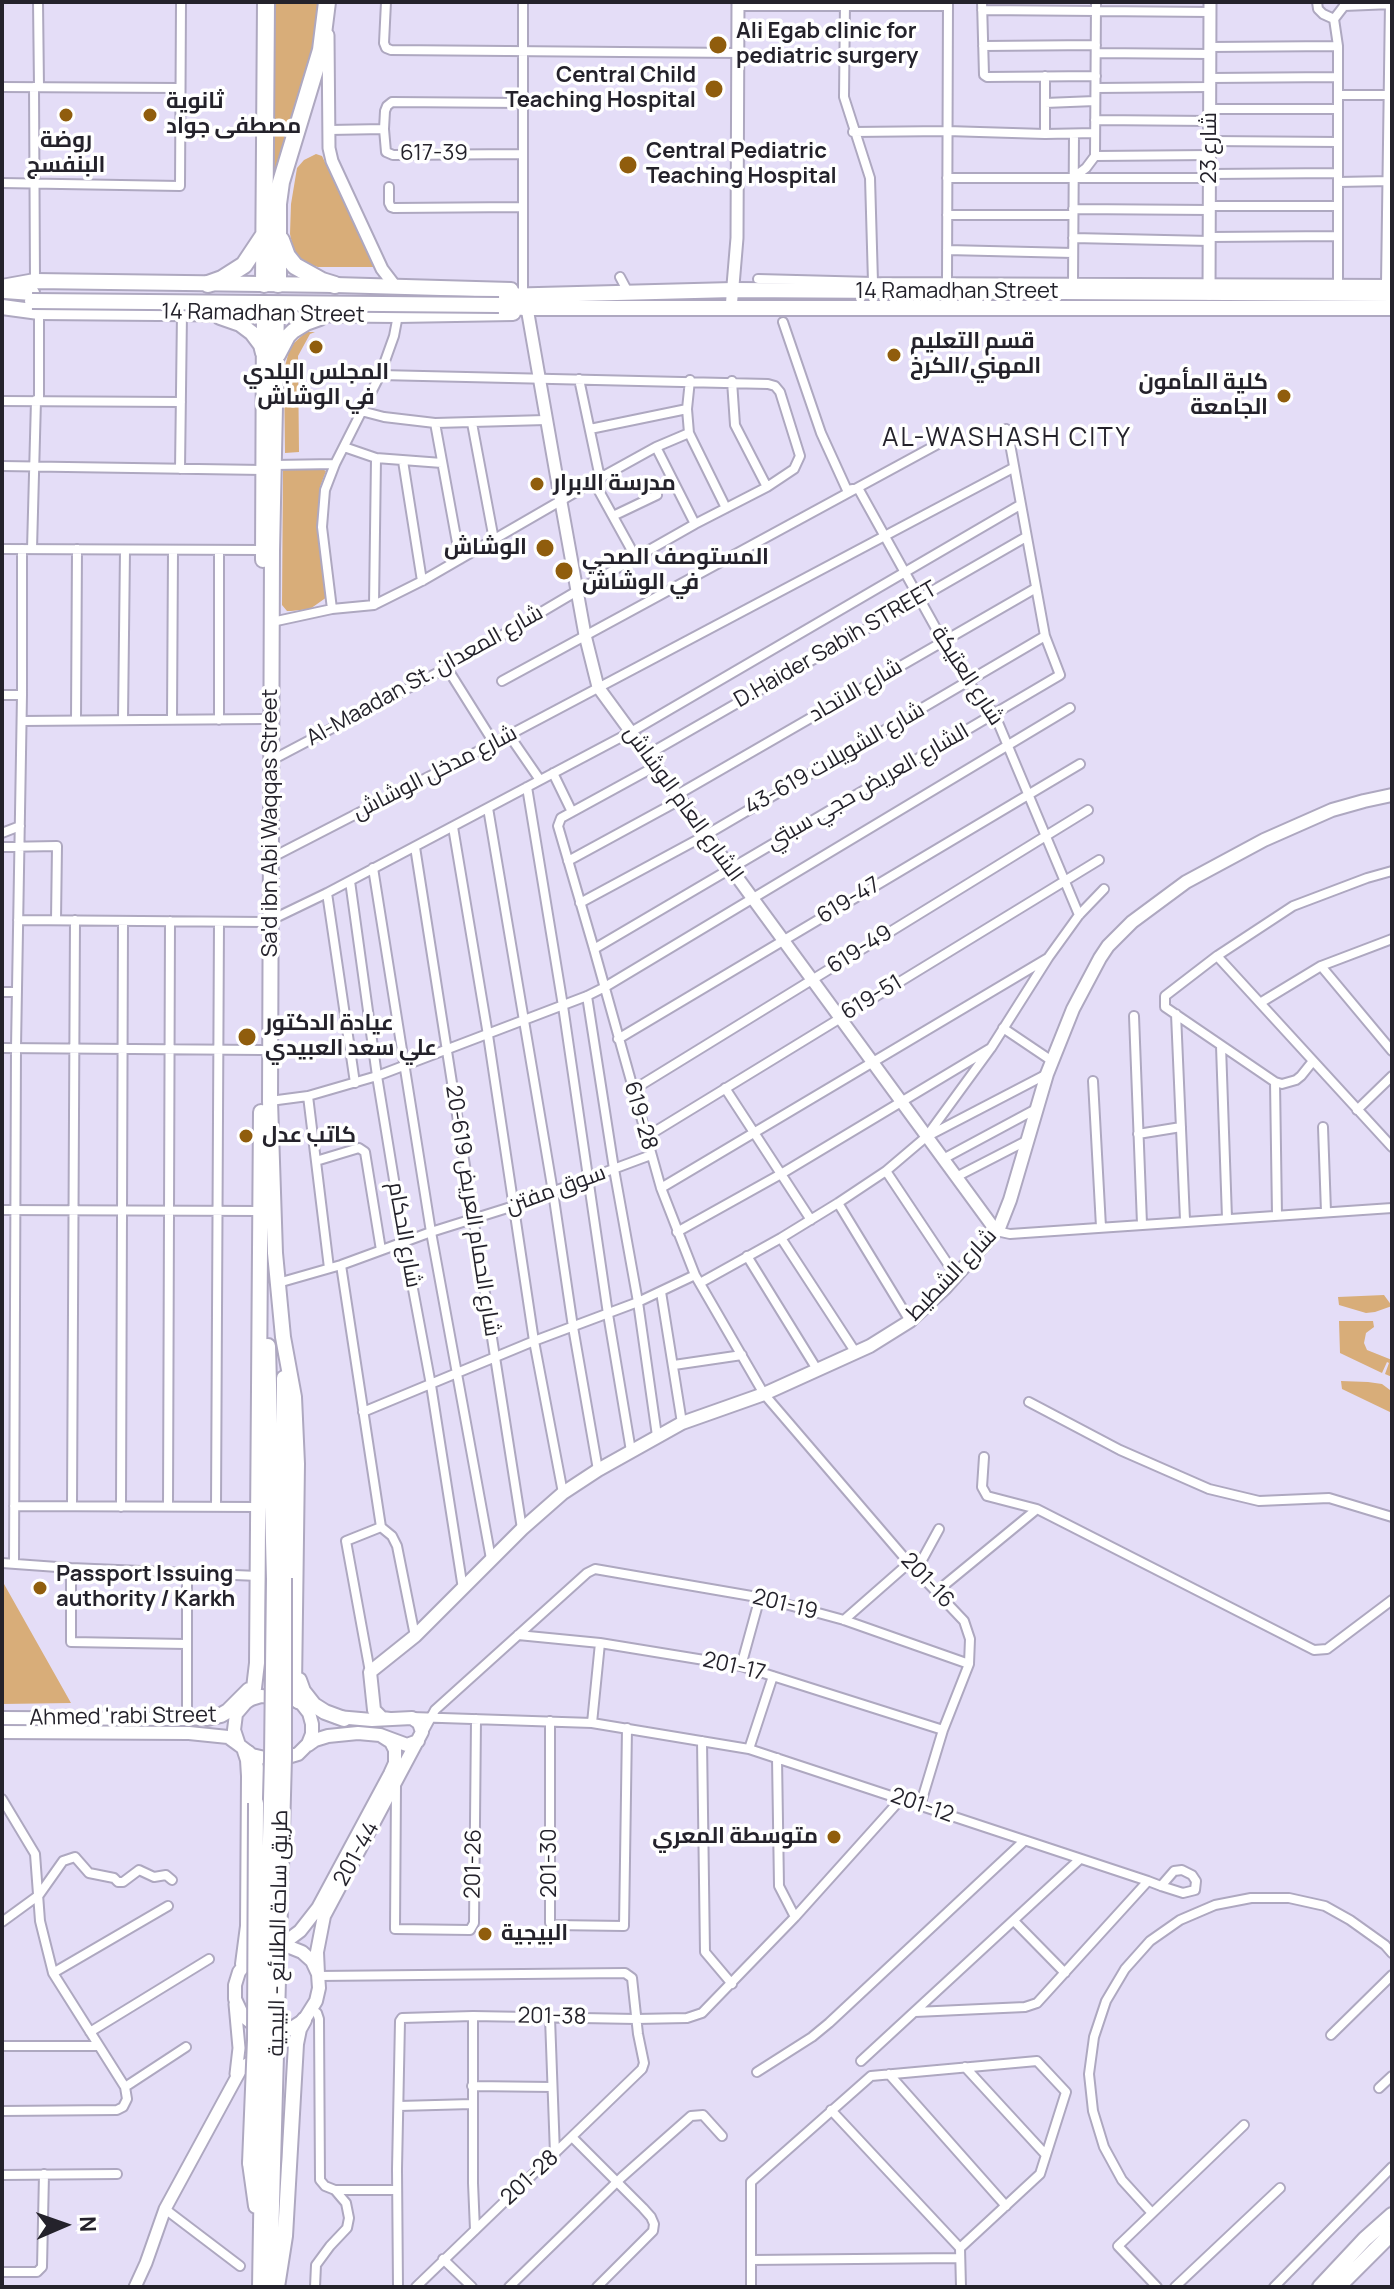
<!DOCTYPE html>
<meta charset="utf-8">
<style>
body{margin:0}
#map{position:relative;width:1394px;height:2289px;overflow:hidden;background:#e4ddf7;font-family:Manrope,sans-serif}
canvas{display:block}
.frame{position:absolute;inset:0;border:4px solid #24222b;pointer-events:none}
.north{position:absolute;left:24px;top:2185px;width:80px;height:80px;-webkit-text-stroke:6px #fff;paint-order:stroke;rotate:88deg;font-size:22px;font-weight:700;line-height:32px;text-align:center;color:#24222b}
.north::after{content:'';display:block;margin:auto;width:28px;height:36px;background:#24222b;clip-path:polygon(50% 0,100% 100%,50% 72%,0 100%)}
</style>
<div id="map">
<canvas width="1394" height="2289"></canvas>
<div class="frame"></div>
<div class="north">N</div>
</div>
<script>
const c = document.querySelector('canvas').getContext('2d');
c.lineJoin = 'round';
function paint(path, color) {
  c.fillStyle = color;
  c.fill(path, 'evenodd');
}
function poly(rows) {
  const path = new Path2D();
  for (const r of rows) {
    path.moveTo(r[0], r[1]);
    for (let i = 2; i < r.length; i += 2) path.lineTo(r[i], r[i + 1]);
  }
  return path;
}
function trace(path, color, width, dash) {
  c.strokeStyle = color;
  c.lineWidth = width;
  c.lineCap = dash ? 'butt' : 'round';
  c.setLineDash(dash || []);
  c.stroke(path);
}
function write(font, color, halo, rows, align = 'center') {
  c.font = font + ' Manrope,Cairo,sans-serif';
  c.lineWidth = 7;
  c.setLineDash([]);
  c.textBaseline = 'middle';
  c.strokeStyle = halo;
  c.fillStyle = color;
  for (const [text, x, y, turn = 0] of rows) {
    c.save();
    c.translate(x, y);
    c.rotate((+turn || 0) * Math.PI / 180);
    c.textAlign = isNaN(turn) ? turn : align;
    if (halo) c.strokeText(text, 0, 0);
    c.fillText(text, 0, 0);
    c.restore();
  }
}
const green = poly([
 [272,2,320,2,316,43,270,190],
 [316,154,322,156,376,267,318,267,307,264,294,253,290,234,291,204,297,168,304,160],
 [306,332,315,332,310,334,298,356,299,452,285,453,284,370,289,351,294,343],
 [285,469,320,468,326,471,320,487,318,518,327,597,310,609,291,611,287,611,282,605,283,470],
 [1384,1295,1392,1306,1375,1312,1366,1313,1339,1305,1338,1297],
 [1339,1321,1373,1321,1374,1327,1366,1333,1364,1343,1367,1350,1392,1360,1392,1377,1385,1374,1389,1363,1387,1362,1382,1373,1340,1353],
 [1341,1381,1368,1382,1382,1384,1390,1390,1392,1391,1392,1413,1342,1389],
 [2,1584,4,1584,71,1703,2,1704]
]);
const minor = poly([
 [38,2,39,87],
 [386,2,384,43,386,48,391,50,738,53],
 [845,2,844,97,870,178,873,282],
 [982,2,984,75,987,77,1096,76],
 [1317,2,1318,9,1323,14,1334,19],
 [738,6,948,6],
 [1344,6,1392,4],
 [982,10,1210,12],
 [983,46,1096,45],
 [1210,47,1338,46],
 [1096,53,1210,54],
 [1210,78,1338,77],
 [2,87,180,88],
 [34,87,35,281],
 [1096,88,1210,87],
 [1338,95,1391,95],
 [1045,103,1095,101],
 [1210,109,1338,109],
 [1095,120,1210,121],
 [329,130,384,129],
 [853,132,947,131,1045,134,1095,133],
 [1045,134,1045,76],
 [1210,141,1338,142],
 [521,154,393,155,386,152,384,129,385,111,387,106,392,102,522,103],
 [1095,156,1210,155],
 [1210,174,1338,173],
 [1074,177,1086,168,1095,156,1096,2],
 [947,178,1210,178],
 [1338,182,1391,181],
 [2,183,180,186,181,2],
 [389,187,389,203,391,207,394,208,521,207],
 [1210,206,1338,206],
 [1073,209,1210,210],
 [947,215,1073,215],
 [1210,237,1338,236],
 [1073,238,1210,241],
 [947,250,1073,253],
 [620,277,628,292],
 [758,279,873,282,1392,284],
 [947,282,948,2],
 [1073,283,1074,134],
 [1338,284,1338,46,1334,19,1344,6,1344,2],
 [1386,284,1390,2],
 [523,294,523,2],
 [783,322,821,433,847,490,853,489],
 [579,379,600,478],
 [690,380,687,409,689,433,726,508],
 [732,381,735,425,767,487],
 [39,400,39,312],
 [2,401,181,402],
 [361,411,384,417,435,423,546,420],
 [435,423,460,559],
 [472,423,494,540],
 [590,429,687,409],
 [344,447,376,458,442,463],
 [656,447,695,524],
 [403,461,422,581],
 [274,465,335,464],
 [2,466,263,470],
 [180,469,182,313],
 [594,482,636,558],
 [858,488,943,641,968,682,994,713,1079,915],
 [613,516,657,495],
 [2,549,263,550],
 [32,549,36,400],
 [374,605,376,458],
 [332,609,322,527,325,490,335,464,380,375,394,336,398,315],
 [272,622,332,609,374,605,422,581,600,478,656,447,689,433],
 [447,668,494,743],
 [502,681,949,438],
 [2,695,22,695],
 [123,719,125,550],
 [172,719,173,550],
 [76,720,77,549],
 [219,720,219,550],
 [22,721,263,719],
 [509,735,540,780],
 [647,755,1026,537],
 [272,760,452,665,577,591,695,524,767,487,794,469,800,456,780,392,775,386,768,384,380,375],
 [656,766,572,812,561,818,558,826,594,949,661,1188,695,1275,764,1394,909,1563,964,1621,970,1639,969,1664,943,1730,920,1806],
 [553,773,572,812],
 [527,787,563,1006,608,1314,631,1451],
 [677,795,1036,588],
 [488,808,553,1192,573,1327,598,1470],
 [453,827,488,1035,534,1341,563,1493],
 [2,833,20,826],
 [2,847,57,846,56,920],
 [415,847,522,1529],
 [271,858,494,743,1013,468],
 [568,861,680,800],
 [373,868,431,1232,491,1559],
 [350,881,377,1076,404,1241,431,1385,463,1589],
 [327,893,355,1083],
 [580,903,706,835,1045,636],
 [18,920,263,922],
 [271,920,327,893,631,732,1020,505],
 [594,949,1060,675,1045,636,1008,433,1006,429],
 [1217,956,1392,1147],
 [1321,966,1392,1051],
 [2,992,17,992],
 [587,996,614,1169,638,1302,657,1436],
 [1260,1003,1321,966,1392,939],
 [1176,1014,1185,1220],
 [1134,1016,1142,1224],
 [1003,1028,1052,1061],
 [618,1039,1080,764],
 [1221,1046,1227,1218],
 [2,1048,262,1050],
 [1313,1061,1301,1076,1296,1080,1282,1084,1275,1082,1165,1007,1165,996,1217,956,1293,906,1367,878,1392,871],
 [1093,1081,1101,1227],
 [1275,1082,1277,1215],
 [725,1088,811,1220],
 [633,1090,1088,810],
 [308,1096,329,1268],
 [270,1101,308,1096,377,1076,587,996,605,987,1070,708],
 [1357,1110,1392,1076],
 [1323,1127,1326,1212],
 [929,1133,991,1048,1048,958,1079,915,1104,889],
 [1138,1134,1181,1127],
 [646,1137,1099,860],
 [943,1159,1036,1109],
 [316,1161,359,1148,365,1152,381,1250],
 [886,1171,956,1276],
 [956,1177,1026,1141],
 [661,1188,1048,958],
 [838,1203,910,1321],
 [2,1210,260,1211],
 [996,1231,1010,1234,1392,1208],
 [677,1232,781,1174,991,1048],
 [781,1238,856,1353],
 [747,1256,818,1371],
 [341,1265,381,1527],
 [278,1283,341,1265,431,1232,514,1206,651,1155],
 [700,1283,781,1238,838,1203,886,1171,926,1137,1047,1074],
 [661,1292,682,1423],
 [674,1365,742,1355],
 [1029,1402,1120,1450,1209,1489,1259,1501,1329,1498,1392,1517],
 [363,1412,534,1341,638,1302,695,1275],
 [984,1457,982,1487,987,1496,1037,1509],
 [14,1506,258,1507],
 [72,1506,75,920],
 [168,1506,170,921],
 [121,1507,123,921],
 [216,1507,219,922],
 [381,1527,392,1536,397,1546,415,1636],
 [2,1563,71,1568,258,1576],
 [14,1564,16,1048,22,695,22,549],
 [71,1568,71,1642,186,1644],
 [916,1571,939,1529],
 [187,1574,187,1719],
 [936,1592,1037,1509,1314,1650,1327,1649,1392,1600],
 [844,1620,909,1563],
 [518,1635,600,1643,741,1666,943,1730],
 [741,1666,760,1597],
 [370,1672,346,1541,381,1527],
 [412,1717,592,1723,749,1749,1148,1881,1037,2003,1025,2007,915,2012],
 [550,1721,550,1923,553,1925,624,1926,627,1728],
 [592,1723,600,1643],
 [422,1734,435,1710,587,1573,595,1569,763,1598,844,1620,969,1664],
 [702,1741,705,1952,732,1984],
 [749,1749,773,1676],
 [777,1758,779,1886,795,1917],
 [396,1786,395,1929,470,1930,474,1923,476,1719],
 [2,1799,35,1854,40,1921,53,1973,125,2087,127,2099,123,2107,117,2110,2,2111],
 [1148,1881,1161,1886,1183,1893,1195,1890,1196,1881,1192,1875,1182,1870,1174,1871,1161,1886],
 [1014,1921,1065,1973],
 [2,1922,39,1895,63,1861,75,1857,89,1873,114,1878,118,1882,123,1882,139,1870,154,1877,166,1875,172,1880],
 [53,1973,168,1906],
 [318,1976,625,1973,632,1978,638,2034,644,2063,642,2069,416,2287],
 [312,2009,317,2013,319,2019,320,2180,325,2186,335,2190,397,2190],
 [473,2016,473,2183,475,2230],
 [550,2018,555,2154],
 [90,2032,209,1959],
 [1331,2035,1392,1975],
 [2,2046,99,2046],
 [861,2061,1080,1859],
 [965,2067,1046,2155],
 [757,2072,812,2037,829,2023,1024,1841],
 [889,2074,1006,2206],
 [472,2086,552,2087],
 [125,2087,186,2047],
 [1379,2088,1392,2076],
 [399,2106,472,2104],
 [831,2110,960,2248,961,2287],
 [573,2138,643,2208,651,2217,654,2224,653,2231,597,2287],
 [2,2175,117,2174],
 [165,2209,240,2266],
 [1152,2213,1122,2180,1104,2147,1093,2111,1089,2074,1094,2037,1106,2001,1125,1969,1150,1941,1180,1920,1215,1905,1251,1898,1289,1898,1325,1906,1350,1920,1385,1945,1392,1953],
 [443,2259,472,2287],
 [751,2260,960,2258],
 [2,2272,37,2272,42,2267,44,2174],
 [315,2287,316,2265,330,2246,347,2228,349,2218,346,2203,335,2190],
 [398,2287,397,2169,400,2021,402,2018,473,2016,636,2019,687,2018,702,2013,795,1917,901,1799],
 [509,2287,622,2177,691,2116,703,2115,722,2136],
 [751,2287,751,2182,871,2076,1037,2061,1066,2092,1040,2174,960,2248],
 [1157,2287,1118,2246,1244,2125],
 [1175,2287,1280,2188],
 [1274,2287,1392,2167]
]);
const tertiary = poly([
 [328,35,329,148,332,161,382,269,395,286],
 [1209,294,1210,2],
 [527,308,561,502,585,635,598,687,996,1231],
 [731,309,737,238,738,2],
 [235,2004,239,2048,236,2074],
 [135,2287,146,2263,165,2209,240,2071,247,2064,258,2058]
]);
const secondary = poly([
 [261,1696,293,1699,302,1704,309,1713,312,1724,312,1734,308,1744,298,1754,281,1759,265,1758,252,1755,239,1745,234,1730,236,1714,248,1700,261,1696],
 [2,1718,187,1719,216,1717],
 [390,1719,382,1718,374,1710,370,1672,415,1636,522,1529,563,1493,598,1470,682,1423,764,1394,870,1346,910,1321,945,1288,999,1228,1010,1200,1047,1074,1073,1009,1100,958,1108,946,1132,922,1186,882,1264,840,1332,810,1364,801,1392,795],
 [2,1732,189,1733,228,1737,239,1745],
 [308,1745,315,1740,328,1736,358,1733,380,1735,407,1745,418,1741],
 [280,1943,288,1940,300,1931,318,1908,390,1774,395,1763,395,1750,391,1742,380,1735],
 [282,1944,302,1952,312,1961,318,1974,319,1988,316,2001,304,2020,290,2029,271,2032,259,2029,243,2016,235,1999,235,1985,239,1972,252,1955,262,1947,282,1944],
 [242,1964,247,1926,248,1776,247,1760,244,1751],
 [318,1974,317,1952,324,1916,422,1732,419,1723,412,1718,372,1720,337,1717]
]);
const primary = poly([
 [2,287,35,281,335,285,511,290],
 [5,291,32,293],
 [500,296,733,290,1392,294],
 [499,305,524,308,1392,308],
 [2,307,39,312,398,315,513,313],
 [277,308,272,551,270,1101,275,1253,283,1337,294,1397,295,1419,297,1464,294,1686,298,1701],
 [220,317,240,324,252,333,261,345,263,353],
 [278,355,288,336,293,331,306,323,320,318],
 [263,560,264,308],
 [268,1346,274,1579],
 [284,1378,284,1578],
 [299,1680,303,1691,314,1705,325,1712,344,1719],
 [248,1700,254,1688,257,1663,261,1112],
 [207,1718,221,1715,228,1711,249,1690],
 [248,1753,256,1767,256,1803],
 [250,2163,256,2206],
 [260,2287,262,2164],
 [270,2287,273,2164],
 [277,2287,285,2236,296,2044,299,2029,304,2020],
 [1320,2287,1365,2239,1392,2215],
 [1338,2287,1392,2233]
]);
const motorway = poly([
 [281,240,287,256,295,266,322,281,335,285],
 [208,284,222,279,244,265,264,235],
 [264,284,266,2],
 [278,284,278,204,281,182,321,50,327,2]
]);
const primaryBridge = poly([
 [32,301,499,305],
 [250,2163,255,2040,256,1803],
 [262,2164,272,1758,274,1579],
 [273,2164,284,1758,284,1578]
]);
const markers = [
 [718,45,10,"#905d0d"],
 [714,89,10,"#905d0d"],
 [66,115,8,"#905d0d"],
 [150,115,8,"#905d0d"],
 [628,165,10,"#905d0d"],
 [316,347,8,"#905d0d"],
 [894,355,8,"#905d0d"],
 [1284,396,8,"#905d0d"],
 [537,484,8,"#905d0d"],
 [545,548,10,"#905d0d"],
 [564,571,10,"#905d0d"],
 [247,1037,10,"#905d0d"],
 [246,1136,8,"#905d0d"],
 [40,1588,8,"#905d0d"],
 [834,1837,8,"#905d0d"],
 [485,1934,8,"#905d0d"]
];
const poiNames = [
 ["Ali Egab clinic for",736,32],
 ["pediatric surgery",736,57],
 ["Central Child",696,76,"right"],
 ["Teaching Hospital",696,101,"right"],
 ["ثانوية",166,102],
 ["مصطفى جواد",166,127],
 ["روضة",66,141,"center"],
 ["البنفسج",66,166,"center"],
 ["Central Pediatric",646,152],
 ["Teaching Hospital",646,177],
 ["قسم التعليم",910,342],
 ["المهني/الكرخ",910,367],
 ["المجلس البلدي",316,373,"center"],
 ["في الوشاش",316,398,"center"],
 ["كلية المأمون",1268,383,"right"],
 ["الجامعة",1268,408,"right"],
 ["مدرسة الابرار",553,484],
 ["الوشاش",527,548,"right"],
 ["المستوصف الصحي",582,558],
 ["في الوشاش",582,583],
 ["عيادة الدكتور",265,1024],
 ["علي سعد العبيدي",265,1049],
 ["كاتب عدل",262,1136],
 ["Passport Issuing",56,1575],
 ["authority / Karkh",56,1600],
 ["متوسطة المعري",818,1837,"right"],
 ["البيجية",501,1934]
];
const streetNames = [
 ["شارع 23",1210,148,-90],
 ["617-39",434,154],
 ["14 Ramadhan Street",957,292],
 ["14 Ramadhan Street",263,314,1],
 ["D.Haider Sabih STREET",836,645,-30],
 ["Al-Maadan St. شارع المعدان",425,676,-29],
 ["شارع العتيکة",967,676,57],
 ["شارع الاتحاد",856,691,-30],
 ["شارع الشويلات 619-43",835,759,-30],
 ["شارع مدخل الوشاش",435,773,-27],
 ["الشارع العريض حجي سبتي",868,787,-30],
 ["الشارع العام الوشاش",683,804,54],
 ["Sa'd ibn Abi Waqqas Street",271,823,-90],
 ["619-47",849,901,-31],
 ["619-49",860,950,-32],
 ["619-51",872,998,-31],
 ["619-28",640,1116,74],
 ["سوق مفتن",556,1190,-20],
 ["شارع الحمام العريض 619-20",472,1211,81],
 ["شارع الحكام",404,1235,80],
 ["شارع الشطيط",952,1275,-46],
 ["201-16",927,1581,47],
 ["201-19",785,1605,14],
 ["201-17",734,1667,13],
 ["Ahmed 'rabi Street",123,1717,-1],
 ["201-12",922,1806,19],
 ["201-44",357,1854,-61],
 ["201-30",550,1863,-90],
 ["201-26",474,1864,-89],
 ["طريق ساحة الطلائع - البيجية",279,1933,-89],
 ["201-38",552,2017,1],
 ["201-28",530,2178,-43]
];
const quarterNames = [
 ["AL-WASHASH CITY",1007,439]
];
paint(green, '#d8ad79');
trace(minor, '#aea8c0', 12);
trace(tertiary, '#aea8c0', 15);
trace(secondary, '#aea8c0', 16);
trace(primary, '#aea8c0', 18);
trace(motorway, '#aea8c0', 20);
trace(minor, '#fff', 8);
trace(tertiary, '#fff', 11);
trace(secondary, '#fff', 12);
trace(primary, '#fff', 14);
trace(motorway, '#fff', 16);
trace(primaryBridge, '#aea8c0', 18, []);
trace(primaryBridge, '#fff', 14);
for (const [x, y, r, color] of markers) {
  const dot = new Path2D();
  dot.arc(x, y, r, 0, 2 * Math.PI);
  c.fillStyle = color;
  c.fill(dot);
  trace(dot, '#fff', 3);
}
write('bold 22px', '#24222b', '#fff', poiNames, 'left');
write('22px', '#24222b', '#fff', streetNames);
c.letterSpacing = '2px';
write('26px', '#24222b', '#fff', quarterNames);
c.letterSpacing = '0px';
</script>
